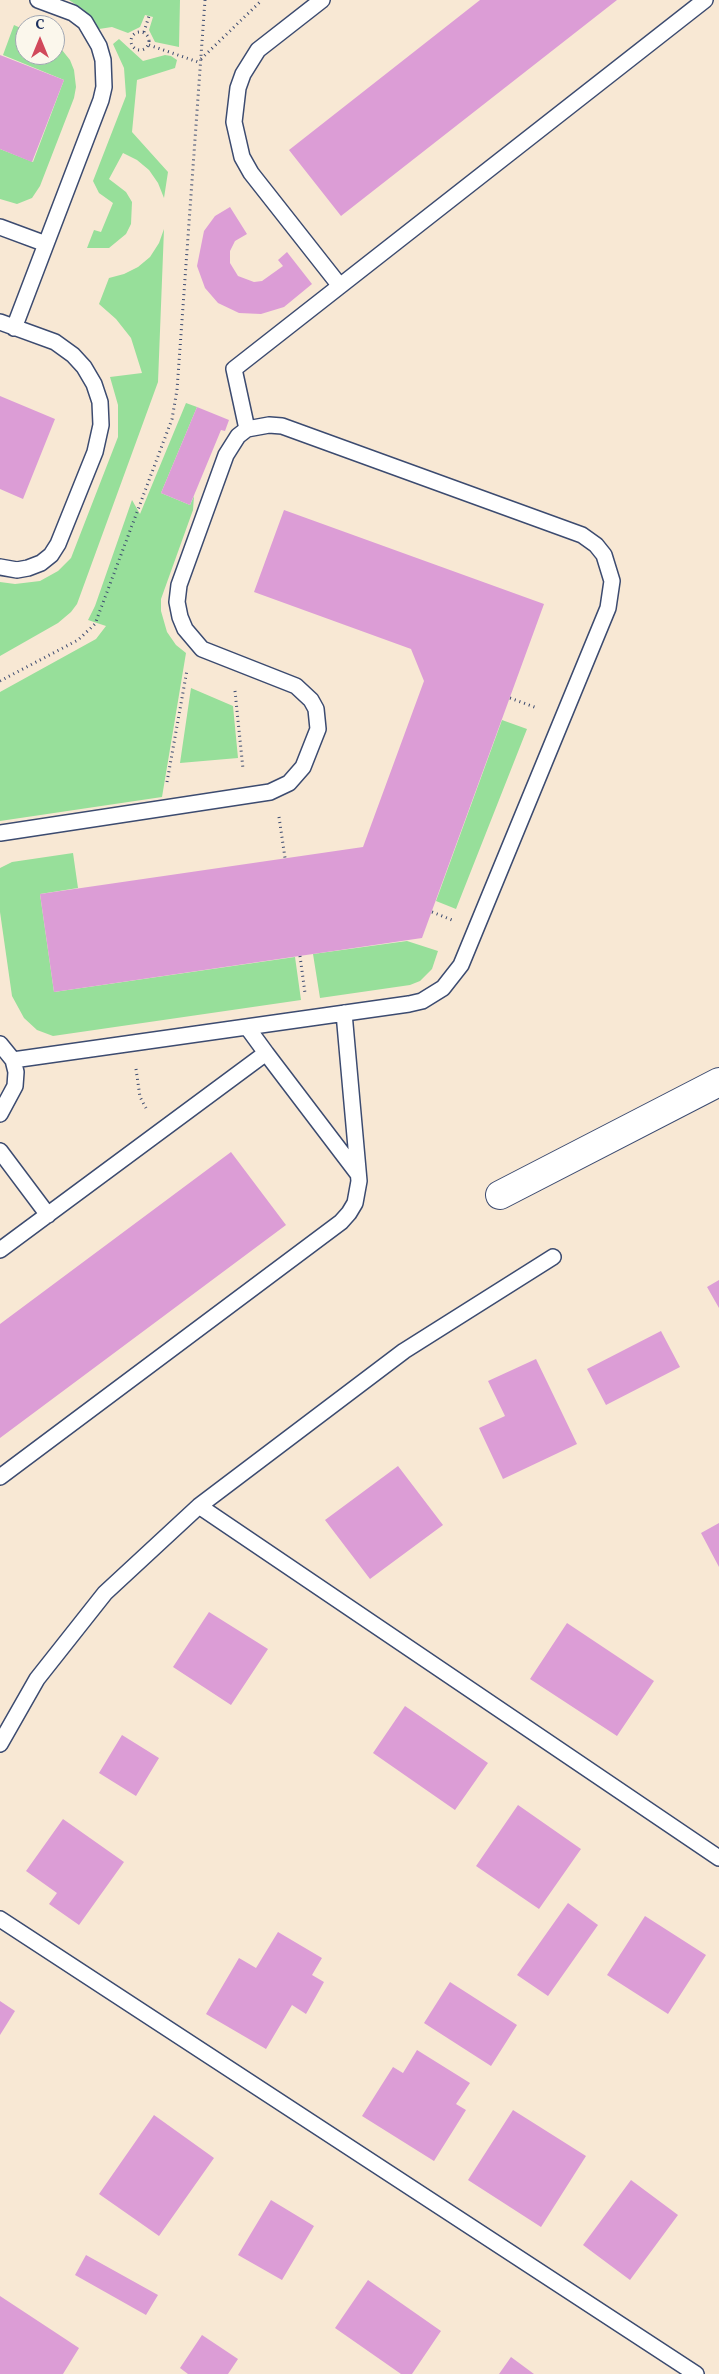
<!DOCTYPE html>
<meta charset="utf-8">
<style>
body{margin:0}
#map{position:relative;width:719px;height:2374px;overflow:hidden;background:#f8e8d4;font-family:Vollkorn,serif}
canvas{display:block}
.north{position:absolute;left:15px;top:15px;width:50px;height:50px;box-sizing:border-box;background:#fbf7ec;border:1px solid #a1a7b3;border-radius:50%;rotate:0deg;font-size:14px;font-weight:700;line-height:20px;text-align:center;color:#1b2f5e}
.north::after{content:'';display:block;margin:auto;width:18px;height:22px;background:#d1495b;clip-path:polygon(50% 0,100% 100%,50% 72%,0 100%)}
</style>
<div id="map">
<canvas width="719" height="2374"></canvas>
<div class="north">С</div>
</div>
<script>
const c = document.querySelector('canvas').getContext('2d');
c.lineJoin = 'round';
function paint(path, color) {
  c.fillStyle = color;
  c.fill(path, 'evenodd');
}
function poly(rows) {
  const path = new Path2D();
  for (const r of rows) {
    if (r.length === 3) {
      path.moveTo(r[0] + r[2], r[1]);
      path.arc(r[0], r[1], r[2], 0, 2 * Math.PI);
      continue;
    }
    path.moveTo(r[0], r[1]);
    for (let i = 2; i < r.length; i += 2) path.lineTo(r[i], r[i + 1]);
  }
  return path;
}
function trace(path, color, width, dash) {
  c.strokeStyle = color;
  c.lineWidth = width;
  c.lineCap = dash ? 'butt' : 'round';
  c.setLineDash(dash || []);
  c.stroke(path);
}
const green = poly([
 [69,0,180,0,179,47,155,42,149,30,153,17,145,15,140,27,128,33,112,27,99,29,84,10],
 [14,25,25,30,25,55,55,55,55,42,58,45,70,60,74,70,76,87,74,98,40,186,32,198,17,204,0,199,0,149,33,162,64,80,3,55],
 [119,39,143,61,165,55,171,56,177,60,175,68,137,80,132,132,168,172,164,198,158,183,149,170,137,160,123,153,109,179,126,192,132,202,131,224,126,234,109,248,87,248,94,230,101,232,113,203,99,193,93,181,126,96,124,68,113,44],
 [164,229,158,382,77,604,71,612,58,623,0,656,0,582,15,584,40,581,58,571,71,558,118,437,118,405,110,377,142,373,131,338,116,319,99,304,109,278,124,274,138,267,150,257,159,243],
 [186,403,197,407,161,493,190,505,194,496,193,510,161,599,161,611,167,632,176,645,186,653,162,797,0,821,0,692,96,639,106,626,88,620,95,606,132,500,140,514],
 [191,688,233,706,238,758,180,763],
 [502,720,527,729,456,909,436,901],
 [73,853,78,888,40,894,54,992,295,957,301,1000,53,1036,37,1030,24,1018,12,996,0,912,0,868,12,862],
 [407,941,438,951,432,969,420,981,410,985,320,998,313,954]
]);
const building = poly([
 [480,0,617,0,341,216,289,150],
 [0,55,64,80,32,162,0,149],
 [230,207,247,234,235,241,230,251,230,263,238,276,254,282,262,281,283,266,278,260,287,252,312,284,284,307,261,314,239,313,218,303,205,288,197,266,204,231,215,216],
 [0,396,55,419,23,499,0,489],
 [197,407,229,420,225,431,221,430,190,505,161,493],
 [284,510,544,604,422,938,54,992,40,894,363,847,424,681,411,649,254,592],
 [231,1152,286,1225,0,1438,0,1324],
 [719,1280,719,1308,707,1287],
 [661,1331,680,1367,606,1405,587,1369],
 [536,1359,577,1444,503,1479,479,1428,505,1416,488,1381],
 [398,1466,443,1525,370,1579,325,1520],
 [719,1523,719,1567,701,1533],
 [209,1612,268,1649,231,1705,173,1667],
 [567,1623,654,1681,617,1736,530,1679],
 [405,1706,488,1763,455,1810,373,1753],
 [122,1735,159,1758,136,1796,99,1773],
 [518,1805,581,1849,539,1909,476,1866],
 [63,1819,124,1862,79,1925,49,1904,57,1893,26,1871],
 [568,1903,598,1925,548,1996,517,1975],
 [645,1916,706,1955,668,2014,607,1975],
 [278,1932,322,1958,312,1975,324,1982,306,2014,292,2005,266,2049,206,2014,239,1958,256,1968],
 [450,1982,517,2025,491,2066,424,2023],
 [0,2001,15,2011,0,2035],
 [417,2050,470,2083,456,2104,466,2110,434,2161,362,2116,393,2067,403,2073],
 [513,2110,586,2156,541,2227,468,2180],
 [154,2115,214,2158,159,2236,99,2194],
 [631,2180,678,2215,630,2280,583,2245],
 [271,2200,314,2226,282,2280,238,2255],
 [86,2255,158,2295,146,2315,75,2275],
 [368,2280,441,2331,412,2374,401,2374,335,2328],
 [0,2296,79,2348,63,2374,0,2374],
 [202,2335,238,2359,228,2374,188,2374,180,2368],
 [511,2357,534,2374,499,2374]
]);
const path = poly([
 [140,41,9],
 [144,32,149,16],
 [149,45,201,63],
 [201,59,262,0],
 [0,681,78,640,95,624,172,419,177,390,205,0],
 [235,691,243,769],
 [510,698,537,708],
 [167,782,187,670],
 [279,817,285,858],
 [432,912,452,920],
 [300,956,305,993],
 [136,1069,140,1097,146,1108]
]);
const lane = poly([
 [322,0,258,50,243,74,238,88,234,122,242,157,251,173,340,286],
 [0,227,46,244,101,100,104,87,103,60,99,46,85,22,73,13,38,0],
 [0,322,55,342,73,355,84,367,94,384,100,402,101,425,95,452,58,544,51,555,41,563,28,568,17,570,0,567],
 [14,328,46,244],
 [247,429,234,369,705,0],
 [0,833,270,792,289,783,303,767,318,729,316,709,311,700,296,686,202,649,185,629,180,617,177,602,179,585,226,455,238,436,247,429,269,425,282,426,582,535,596,545,604,555,612,581,608,608,461,965,443,988,422,1001,409,1004,13,1060],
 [247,1027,266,1053],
 [0,1044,13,1060,16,1072,15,1086,0,1114],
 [0,1151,48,1215],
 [0,1250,266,1053,358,1174],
 [0,1477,341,1222,349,1213,355,1203,359,1181,344,1013],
 [199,1506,719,1858],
 [0,1744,37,1679,105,1593,199,1506,404,1351,553,1257],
 [0,1919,696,2374]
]);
const street = poly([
 [500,1195,719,1082]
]);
paint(green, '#97df9a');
paint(building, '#dc9dd6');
trace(lane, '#3c4b70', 18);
trace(street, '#3c4b70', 30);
trace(path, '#3c4b70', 3, [1, 4]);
trace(lane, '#fff', 15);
trace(street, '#fff', 28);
</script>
